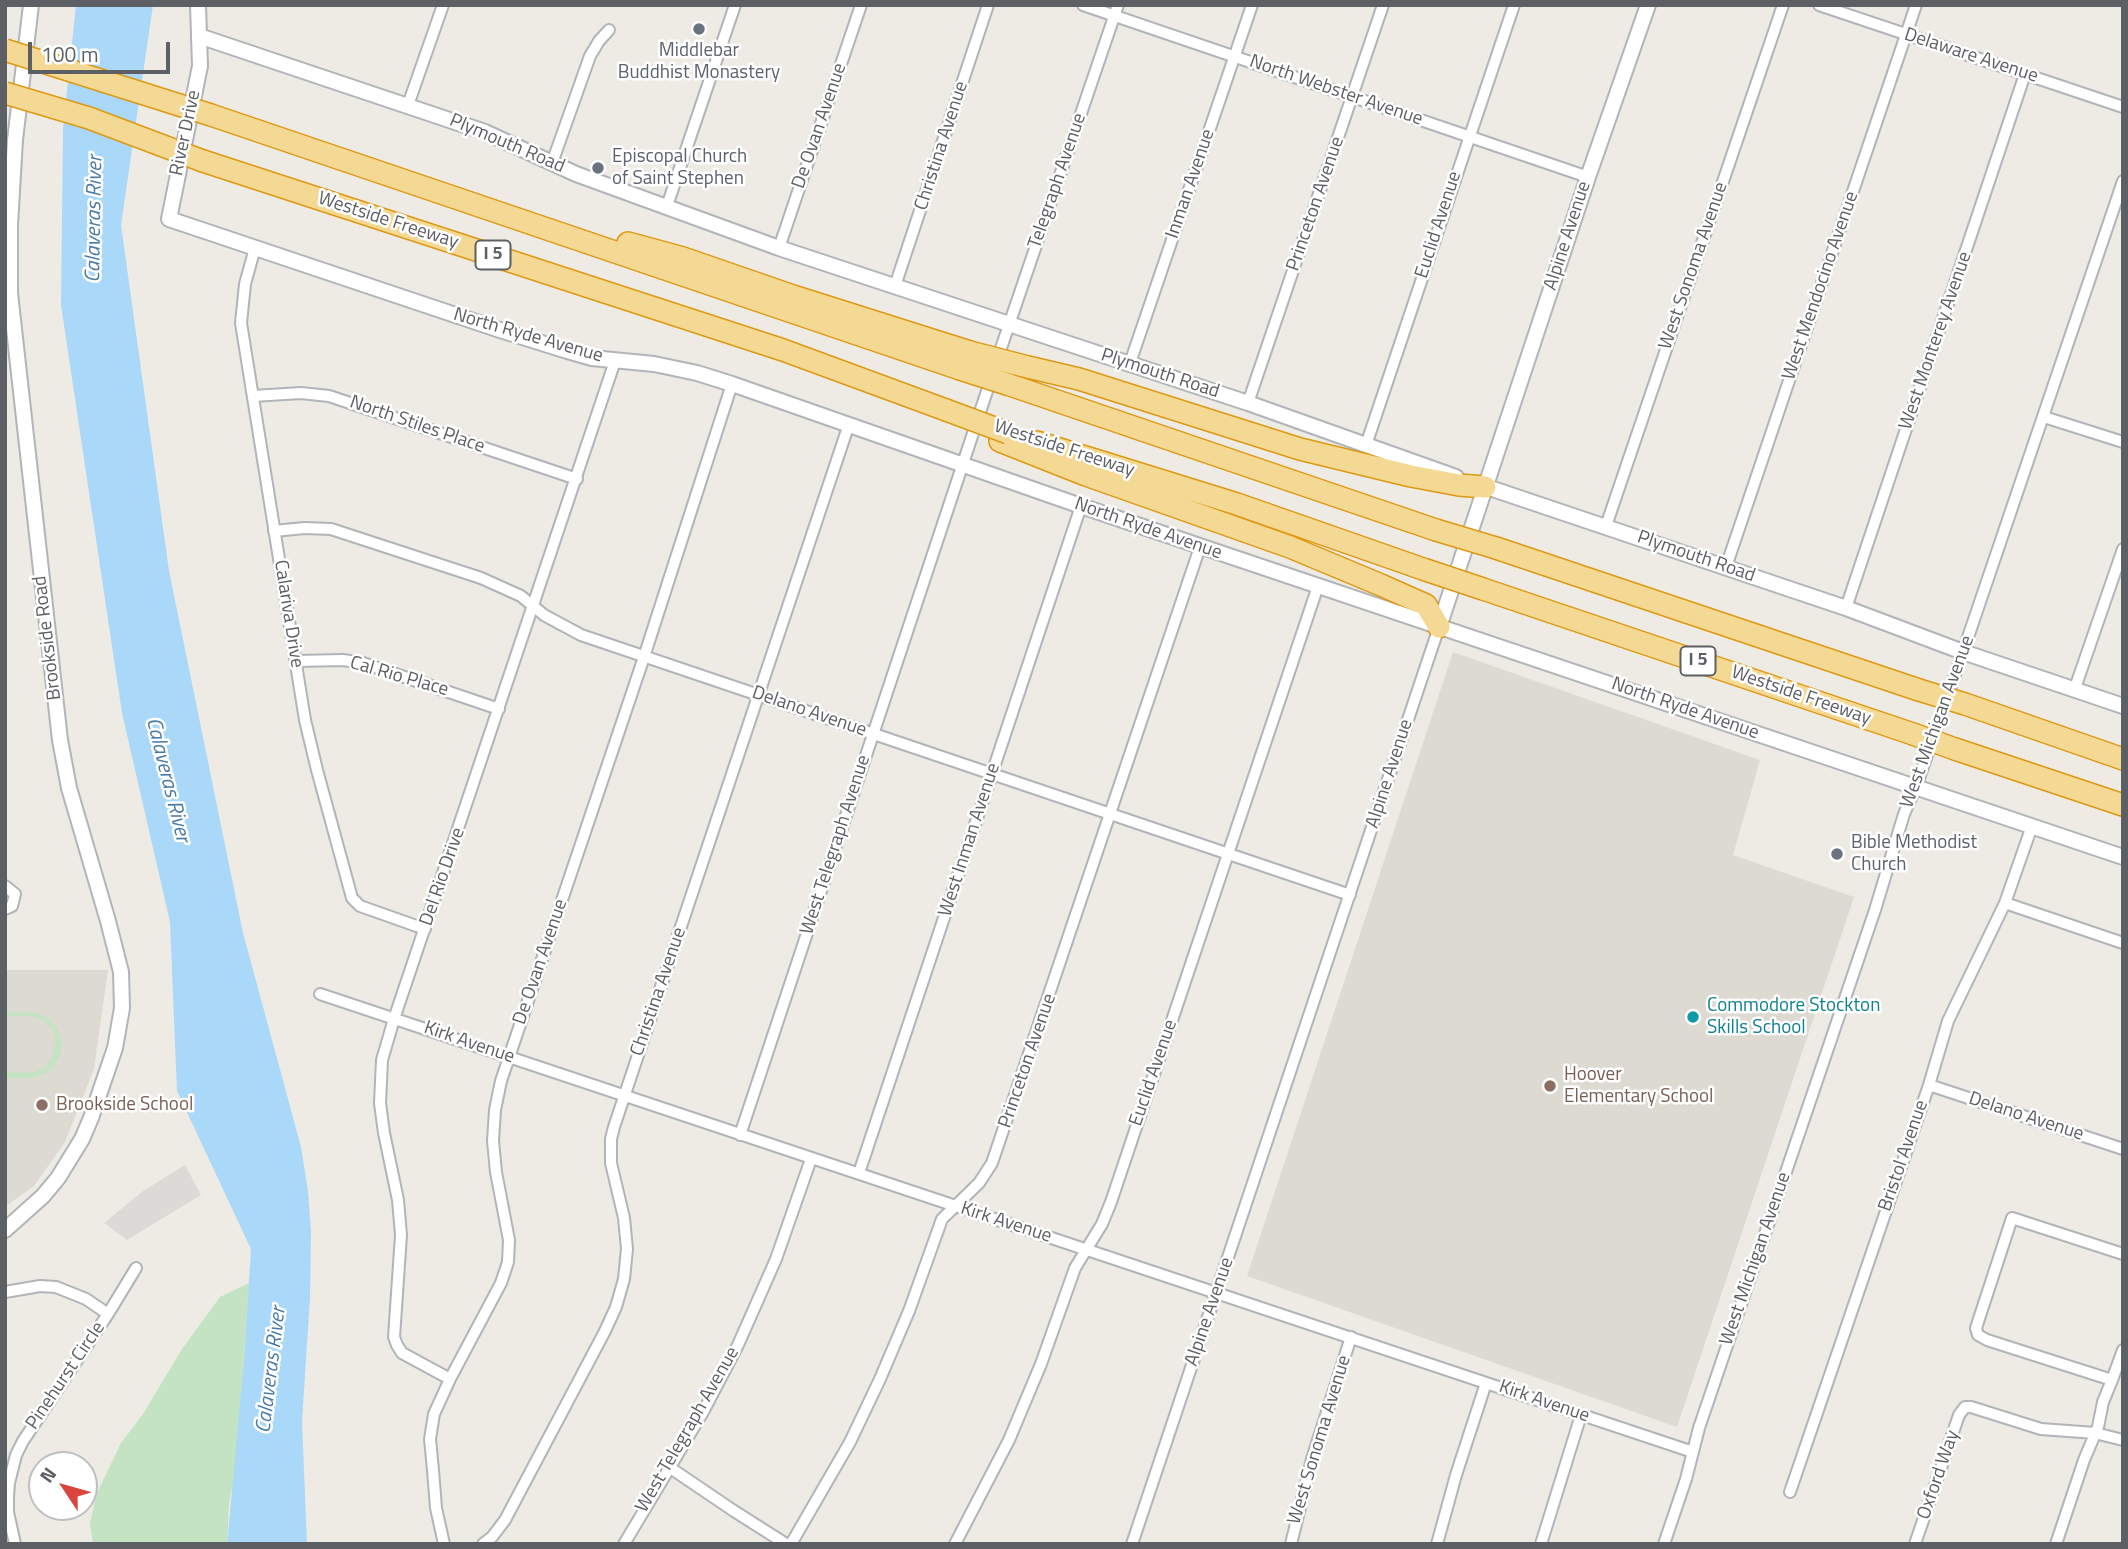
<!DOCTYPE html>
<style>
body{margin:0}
#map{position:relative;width:2128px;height:1549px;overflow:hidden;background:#edebe4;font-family:"Titillium Web",sans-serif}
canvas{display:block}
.frame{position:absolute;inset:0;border:7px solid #5c5f63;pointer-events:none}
.north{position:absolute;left:28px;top:1451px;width:70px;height:70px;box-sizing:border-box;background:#fff;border:2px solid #bebfc1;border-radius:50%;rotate:306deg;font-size:19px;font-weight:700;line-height:28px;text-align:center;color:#5c5f63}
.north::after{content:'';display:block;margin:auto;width:24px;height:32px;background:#db443c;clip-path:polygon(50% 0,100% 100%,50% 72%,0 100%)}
.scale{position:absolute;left:28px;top:42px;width:142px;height:32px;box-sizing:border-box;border:4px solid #5c5f63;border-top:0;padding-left:9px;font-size:21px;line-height:24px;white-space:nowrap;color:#5c5f63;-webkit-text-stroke:5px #fff;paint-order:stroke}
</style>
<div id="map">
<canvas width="2128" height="1549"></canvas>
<div class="frame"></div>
<div class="north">N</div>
<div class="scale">100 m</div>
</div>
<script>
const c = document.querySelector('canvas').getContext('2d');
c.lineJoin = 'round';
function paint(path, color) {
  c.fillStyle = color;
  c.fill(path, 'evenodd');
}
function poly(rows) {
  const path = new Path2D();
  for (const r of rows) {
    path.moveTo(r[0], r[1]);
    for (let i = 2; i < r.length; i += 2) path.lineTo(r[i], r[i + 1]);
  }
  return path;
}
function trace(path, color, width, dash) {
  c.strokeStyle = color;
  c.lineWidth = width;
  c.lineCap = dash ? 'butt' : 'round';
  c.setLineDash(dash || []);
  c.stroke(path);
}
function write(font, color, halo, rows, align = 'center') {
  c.font = font + ' "Titillium Web",sans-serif';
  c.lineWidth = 5;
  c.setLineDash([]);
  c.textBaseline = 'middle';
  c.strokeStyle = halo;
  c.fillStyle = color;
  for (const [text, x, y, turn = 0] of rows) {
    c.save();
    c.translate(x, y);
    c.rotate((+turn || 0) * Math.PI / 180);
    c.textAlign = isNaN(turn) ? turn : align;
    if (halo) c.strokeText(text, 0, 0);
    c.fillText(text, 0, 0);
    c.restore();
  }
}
const industrial = poly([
 [185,1165,201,1195,127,1240,104,1223,143,1191]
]);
const education = poly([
 [1453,652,1760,760,1733,855,1854,897,1677,1427,1247,1276],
 [5,970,108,970,94,1069,65,1142,34,1186,5,1207]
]);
const green = poly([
 [5,1011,37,1013,48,1018,56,1026,62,1041,61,1053,56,1064,48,1072,33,1078,5,1078,5,1072,34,1072,44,1068,52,1059,56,1042,53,1030,44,1021,32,1016,5,1016],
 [249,1283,237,1464,229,1503,227,1544,93,1544,90,1523,97,1493,121,1443,143,1414,182,1349,220,1297]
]);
const water = poly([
 [76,5,153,5,121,225,169,571,243,933,301,1147,308,1191,311,1232,310,1297,302,1422,307,1544,227,1544,244,1360,251,1249,177,1091,170,922,122,713,61,305,63,129]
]);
const minor = poly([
 [1083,5,1588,177],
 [1819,5,2123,107],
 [408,105,443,5],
 [552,163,590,56,599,41,609,30],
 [667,206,735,5],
 [255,248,245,284,241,323,305,720,317,770,352,898,360,906,425,929],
 [779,248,861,5],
 [895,286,988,5],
 [997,360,1118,5],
 [1130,363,1252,5],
 [253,396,301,393,329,396,577,479],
 [1248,403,1383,5],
 [2044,417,2123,442],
 [1366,445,1514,5],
 [1606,526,1783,5],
 [274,531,305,528,331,529,481,578,521,596,544,615,581,635,1350,895],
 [1726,567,1916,5],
 [1846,608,2025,74],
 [296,661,343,660,363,663,499,709],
 [2074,691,2123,549],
 [5,886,15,894,12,906,5,909],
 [2005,903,2123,943],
 [320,994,1693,1452],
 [1929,1085,2123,1149],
 [740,1135,992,376],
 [859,1173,1081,506],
 [2123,1254,2012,1218,1976,1328,1978,1335,1987,1340,2112,1380,2123,1350],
 [5,1292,40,1286,56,1287,86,1299,108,1314],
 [450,1379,402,1353,397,1345,394,1337,401,1235,398,1200,384,1133,380,1103,382,1060,394,1019,615,361],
 [669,1467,734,1511,786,1544],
 [1790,1492,1929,1085,1948,1021,2005,903,2032,826],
 [15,1544,8,1512,8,1497,9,1483,16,1455,23,1441,108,1314,136,1268],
 [444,1544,436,1508,433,1470,430,1439,434,1414,450,1379,501,1283,508,1262,509,1240,496,1172,493,1141,495,1110,501,1081,644,657,732,384],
 [483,1544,492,1537,505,1520,605,1331,616,1307,624,1279,627,1249,624,1218,611,1163,611,1139,614,1127,849,424],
 [624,1544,703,1412,738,1345,776,1259,811,1159],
 [791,1544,850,1442,880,1379,909,1311,942,1219,979,1183,992,1163,1200,547],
 [955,1544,1009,1440,1041,1364,1075,1268,1102,1224,1111,1202,1318,586],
 [1132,1544,1439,627],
 [1291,1544,1312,1459,1351,1337],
 [1437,1544,1456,1475,1486,1383],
 [1541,1544,1581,1415],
 [1664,1544,1686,1479,1699,1428,1875,910,1904,814,1916,787,1963,652,2123,181],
 [1915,1544,1959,1415,1965,1407,1971,1407,2041,1429,2095,1433,2123,1440],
 [2056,1544,2084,1460,2098,1427,2103,1402,2112,1380]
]);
const tertiary = poly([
 [198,5,200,66,169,219,497,329,564,350,592,358,654,364,697,373,732,384,1081,506,2123,857],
 [199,36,485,132,576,174,779,248,1248,403,1456,477],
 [1478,484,1846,608,1963,652,2123,706],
 [1439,627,1588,177,1648,5],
 [5,1230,43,1196,58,1178,82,1139,91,1118,115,1048,122,1008,121,972,108,921,69,788,60,740,10,293,10,225,15,140,31,5]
]);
const motorway = poly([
 [211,115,960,369],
 [203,161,783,350,946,410],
 [628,243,683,258,793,296,970,352],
 [1028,367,1079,379,1300,449,1411,476,1459,485,1485,487],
 [1010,385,1436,530],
 [1000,441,1086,475,1290,547,1381,585,1426,605,1439,627],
 [1037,442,1237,504,1423,569],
 [1496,548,1919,690],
 [1483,589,1913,734],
 [1965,704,2123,759],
 [1955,749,2123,805]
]);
const motorwayBridge = poly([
 [5,50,211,115],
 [5,93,89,118,203,161],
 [970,352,1028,367],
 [960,369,1010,385],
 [946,410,1008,433],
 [1436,530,1496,548],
 [1423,569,1483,589],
 [1919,690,1965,704],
 [1913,734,1955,749]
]);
const markers = [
 [699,29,7,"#6b7280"],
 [598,168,7,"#6b7280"],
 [1837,854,7,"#6b7280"],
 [1693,1017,7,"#0f9aa8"],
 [1550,1086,7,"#8d6e63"],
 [42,1105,7,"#8d6e63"]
];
const shields = [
 [493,255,35],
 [1698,661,35]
];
const shieldNames = [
 ["I 5",493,255],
 ["I 5",1698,661]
];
const worshipNames = [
 ["Middlebar",699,51,"center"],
 ["Buddhist Monastery",699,73,"center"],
 ["Episcopal Church",612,157],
 ["of Saint Stephen",612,179],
 ["Bible Methodist",1851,843],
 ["Church",1851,865]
];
const streetNames = [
 ["Delaware Avenue",1971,56,18],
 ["North Webster Avenue",1336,91,19],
 ["De Ovan Avenue",820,126,-71],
 ["River Drive",186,133,-78],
 ["Plymouth Road",507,144,23],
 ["Christina Avenue",942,146,-72],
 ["Telegraph Avenue",1058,181,-71],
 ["Inman Avenue",1191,184,-71],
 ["Princeton Avenue",1316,204,-71],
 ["Westside Freeway",388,221,18],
 ["Euclid Avenue",1439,225,-72],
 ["Alpine Avenue",1568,236,-72],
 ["West Sonoma Avenue",1694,266,-71],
 ["West Mendocino Avenue",1821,286,-71],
 ["North Ryde Avenue",528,336,16],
 ["West Monterey Avenue",1936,341,-71],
 ["Plymouth Road",1160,374,18],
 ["North Stiles Place",417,425,19],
 ["Westside Freeway",1064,449,18],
 ["North Ryde Avenue",1148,529,19],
 ["Plymouth Road",1696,557,19],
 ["Calariva Drive",288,614,81],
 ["Brookside Road",48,638,-97],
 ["Cal Rio Place",399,677,16],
 ["Westside Freeway",1801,696,19],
 ["North Ryde Avenue",1685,709,19],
 ["Delano Avenue",809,712,19],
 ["West Michigan Avenue",1938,722,-70],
 ["Alpine Avenue",1390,774,-72],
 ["West Inman Avenue",970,840,-72],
 ["West Telegraph Avenue",836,845,-72],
 ["Del Rio Drive",443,877,-71],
 ["De Ovan Avenue",541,962,-71],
 ["Christina Avenue",659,992,-71],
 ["Kirk Avenue",469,1043,19],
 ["Princeton Avenue",1028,1061,-71],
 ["Euclid Avenue",1154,1073,-71],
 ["Delano Avenue",2026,1117,18],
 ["Bristol Avenue",1904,1156,-71],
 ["Kirk Avenue",1006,1223,18],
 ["West Michigan Avenue",1756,1259,-71],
 ["Alpine Avenue",1210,1312,-71],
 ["Pinehurst Circle",66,1376,-56],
 ["Kirk Avenue",1544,1402,19],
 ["West Telegraph Avenue",688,1430,-60],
 ["West Sonoma Avenue",1320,1440,-73],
 ["Oxford Way",1939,1475,-71]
];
const cultureNames = [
 ["Commodore Stockton",1707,1006],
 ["Skills School",1707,1028]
];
const educationNames = [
 ["Hoover",1564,1075],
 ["Elementary School",1564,1097],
 ["Brookside School",56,1105]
];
const waterNames = [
 ["Calaveras River",95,219,-89],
 ["Calaveras River",167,780,76],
 ["Calaveras River",272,1370,-83]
];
paint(industrial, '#dcdad6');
paint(education, '#dddad2');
paint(green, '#c3e3c2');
paint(water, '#a9d8f8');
trace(minor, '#b1b4b8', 14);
trace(tertiary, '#b1b4b8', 18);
trace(motorway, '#df9812', 24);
trace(minor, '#fff', 10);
trace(tertiary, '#fff', 14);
trace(motorway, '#f4d994', 21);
trace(motorwayBridge, '#df9812', 24, []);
trace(motorwayBridge, '#f4d994', 21);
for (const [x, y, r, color] of markers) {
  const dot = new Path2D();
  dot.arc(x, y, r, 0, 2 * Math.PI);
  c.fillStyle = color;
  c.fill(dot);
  trace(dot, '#fff', 2.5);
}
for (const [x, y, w] of shields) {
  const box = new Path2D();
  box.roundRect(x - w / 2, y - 14.5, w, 29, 5);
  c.fillStyle = '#fff';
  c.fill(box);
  trace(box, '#5c5f63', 2);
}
write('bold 18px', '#5c5f63', null, shieldNames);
write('19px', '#5b616d', '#fff', worshipNames, 'left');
write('19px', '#5c5f63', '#fff', streetNames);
write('19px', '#0d838f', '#fff', cultureNames, 'left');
write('19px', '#785e54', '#fff', educationNames, 'left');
write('italic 21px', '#487aa8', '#fff', waterNames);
</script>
